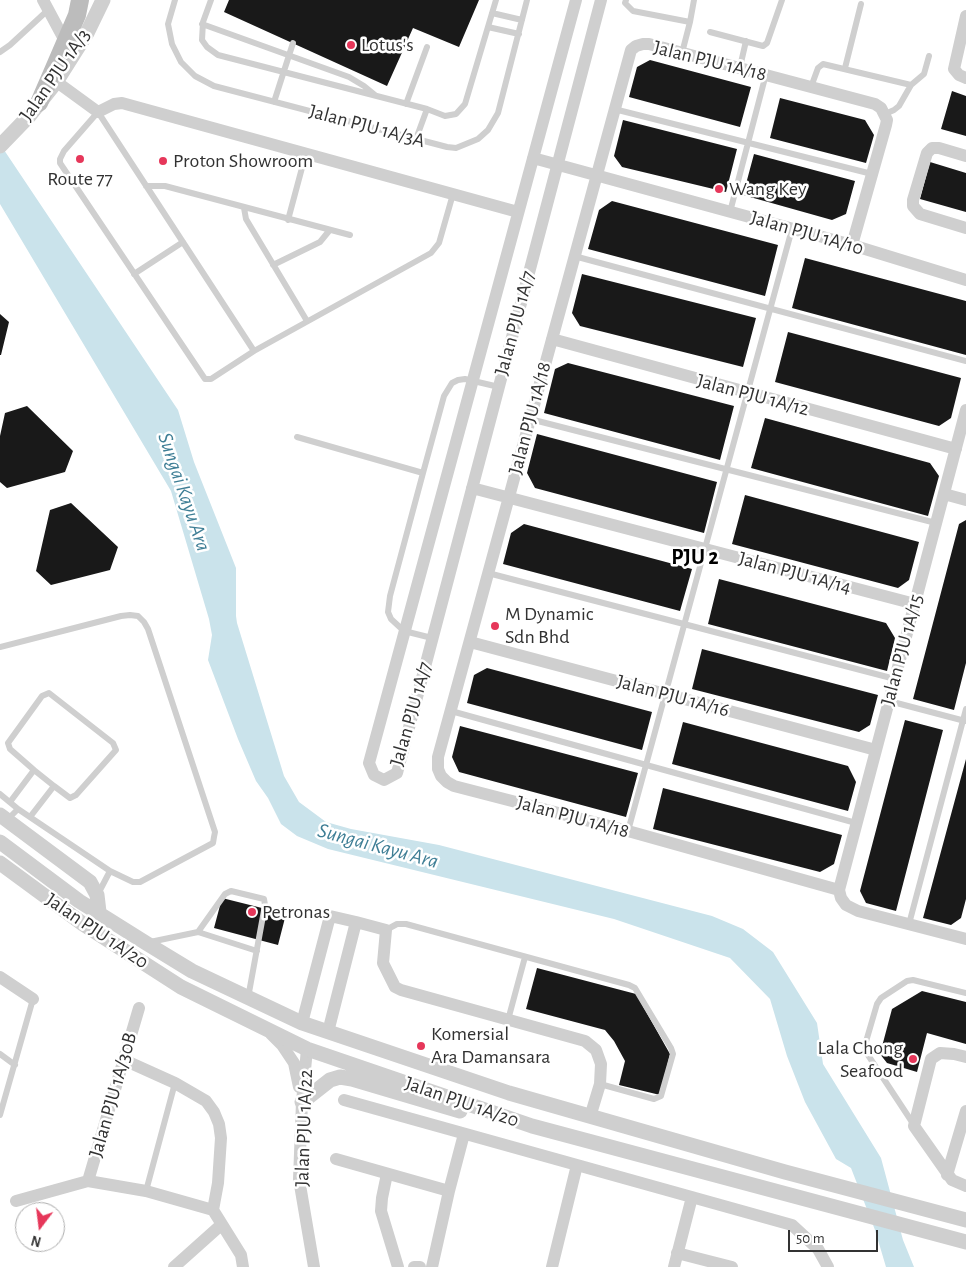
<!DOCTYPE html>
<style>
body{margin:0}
#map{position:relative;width:966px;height:1267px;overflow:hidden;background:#fff;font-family:"Alegreya Sans",sans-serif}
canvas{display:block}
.north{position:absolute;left:15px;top:1202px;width:50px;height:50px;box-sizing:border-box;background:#fff;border:1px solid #adadad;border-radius:50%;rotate:195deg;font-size:14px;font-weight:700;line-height:20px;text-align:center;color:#323232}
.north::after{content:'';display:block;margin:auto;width:18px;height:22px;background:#e6375a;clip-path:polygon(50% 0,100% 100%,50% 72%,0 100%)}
.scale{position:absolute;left:788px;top:1230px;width:90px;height:22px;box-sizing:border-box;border:2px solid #323232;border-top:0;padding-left:6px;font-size:15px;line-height:18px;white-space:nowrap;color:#323232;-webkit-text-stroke:4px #fff;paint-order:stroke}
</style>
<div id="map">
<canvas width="966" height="1267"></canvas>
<div class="north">N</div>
<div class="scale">50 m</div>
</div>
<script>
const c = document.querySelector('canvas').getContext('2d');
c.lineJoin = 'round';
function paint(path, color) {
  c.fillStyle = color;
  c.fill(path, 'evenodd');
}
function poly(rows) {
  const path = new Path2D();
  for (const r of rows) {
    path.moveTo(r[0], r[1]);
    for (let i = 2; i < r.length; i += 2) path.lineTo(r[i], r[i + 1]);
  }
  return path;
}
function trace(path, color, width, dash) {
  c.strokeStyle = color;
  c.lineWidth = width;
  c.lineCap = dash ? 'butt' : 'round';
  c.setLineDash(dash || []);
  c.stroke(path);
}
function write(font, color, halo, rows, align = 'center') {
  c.font = font + ' "Alegreya Sans",sans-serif';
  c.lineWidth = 5;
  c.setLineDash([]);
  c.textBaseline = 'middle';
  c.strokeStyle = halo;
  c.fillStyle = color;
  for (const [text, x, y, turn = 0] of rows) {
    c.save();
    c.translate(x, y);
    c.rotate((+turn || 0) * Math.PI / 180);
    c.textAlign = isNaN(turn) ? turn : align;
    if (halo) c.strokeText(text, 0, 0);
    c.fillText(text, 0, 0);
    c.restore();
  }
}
const water = poly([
 [0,144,178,410,194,462,236,568,236,616,237,623,284,776,299,802,326,822,351,829,439,845,712,916,743,929,773,952,817,1023,823,1064,881,1158,903,1240,914,1267,886,1267,875,1230,851,1168,836,1159,805,1102,787,1056,770,999,730,958,614,919,328,849,297,836,281,824,268,798,256,781,238,739,208,660,212,635,209,619,171,491,0,204]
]);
const building = poly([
 [229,0,479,0,459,47,413,28,387,86,224,12],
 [650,60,751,87,740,127,629,97,637,67],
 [952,91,966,96,966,136,941,129],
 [780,98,865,120,874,135,866,163,770,138],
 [623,120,737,149,726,192,622,167,614,156],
 [754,154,855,181,846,214,832,220,743,195],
 [930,162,966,173,966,212,920,199],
 [612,201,778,245,765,296,588,249,599,210],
 [805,258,966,301,966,355,792,308],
 [582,274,756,318,743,367,580,326,572,313],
 [0,314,9,322,1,355,0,355],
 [788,332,961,378,951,418,939,426,775,382],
 [568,363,734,406,720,460,544,413,555,369],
 [27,406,73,451,65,472,7,488,0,482,0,436,5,413],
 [765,418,930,463,939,476,928,516,751,468],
 [537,434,717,482,704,533,535,488,527,473],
 [745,495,919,542,909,580,898,588,732,544],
 [71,503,118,547,110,570,51,585,36,571,50,510],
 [966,520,966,663,954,710,913,699,959,524],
 [524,524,692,569,680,611,503,564,511,533],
 [719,579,886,623,895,638,887,671,708,624],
 [702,649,878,695,870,725,859,732,692,689],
 [487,668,652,712,642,750,467,703,474,675],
 [905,720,943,730,896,911,866,903,860,891],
 [683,722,848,766,856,782,848,811,672,764],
 [460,726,638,773,626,817,459,772,452,757],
 [966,759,966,899,961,918,951,925,923,918],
 [663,788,842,835,834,864,820,872,653,829],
 [222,898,286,914,278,945,214,928],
 [537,968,636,994,670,1054,660,1095,619,1085,625,1061,614,1041,605,1030,526,1009],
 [922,991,966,1002,966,1044,927,1033,917,1072,887,1063,880,1054,892,1009]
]);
const service = poly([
 [175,0,168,24,172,44,181,62,195,76,214,86,447,147,456,148,478,139,488,130,498,113,527,0],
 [211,0,203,22,202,40,207,47,218,55,427,109,445,116,456,114,465,104,496,0],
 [626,0,625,3,633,11,690,22,694,0],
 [492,13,522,20],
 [202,24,349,77,364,86,375,95],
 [488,27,519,34],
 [710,32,763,46,767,43,782,0],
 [0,52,10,45,48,10],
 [682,53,690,22],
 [740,67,746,41],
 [845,68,861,4],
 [911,85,924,74,929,56],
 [811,87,818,68,823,64,911,85,899,106,894,110,885,114],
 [274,102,293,43],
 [406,104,427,47],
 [614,109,872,174],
 [416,139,427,109],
 [146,186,165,186,350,235],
 [244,208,246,219,307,321],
 [730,212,766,74],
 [288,220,306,153],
 [574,256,966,361],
 [273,265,320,242,329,231],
 [134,274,183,242],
 [254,351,211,379,205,379,60,163,60,159,64,151,98,112,254,351,431,253,439,243,453,194],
 [530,419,936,523],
 [297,437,423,473],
 [488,573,895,679],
 [432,638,404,631,391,619,388,612,390,596,423,473,444,396,452,383,458,380,465,379,499,387],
 [0,647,121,616,130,615,138,616,144,622,148,629,215,832,214,837,213,843,140,882,133,882,110,871,18,809],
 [889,701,965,721],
 [451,711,856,823],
 [34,770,54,786],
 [0,794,18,809,8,819],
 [10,802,34,770,10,749,8,743,42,696,49,693,113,743,116,750,76,795,70,798,54,786,30,817],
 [628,831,792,229],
 [98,894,110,871],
 [909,924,966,709],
 [386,930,397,924,406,924,629,985,635,988,671,1048,673,1054,661,1096,654,1099,600,1084],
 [198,932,257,951],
 [150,942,198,932,225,894,231,891,264,899,265,905,248,998],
 [508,1020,525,957],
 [0,1054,15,1065],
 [0,1115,33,999],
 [914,1125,866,1052,865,1045,877,1004,881,998,907,981,913,980,966,993],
 [146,1191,175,1083]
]);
const minor = poly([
 [43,0,65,41],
 [576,0,369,763,374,775,384,780,397,773,601,0],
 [966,16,954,69,959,75,966,78],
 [50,77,98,112,114,104,122,103,518,212],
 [966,156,939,148,932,148,927,153,913,200,913,206,920,214,966,228],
 [533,158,852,245,966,280],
 [552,339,956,449],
 [966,410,839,890,841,898,846,905,858,911,966,939],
 [472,488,915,604],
 [944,494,966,500],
 [470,642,876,750],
 [839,890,628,831,454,786,447,782,441,776,438,769,438,757,631,50,636,46,643,44,649,44,875,104,881,108,887,120,886,125,852,245],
 [356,922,386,930,383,963,395,987,401,990,585,1041,596,1050,601,1064,600,1084,590,1117],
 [0,977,33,999],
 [302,1023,330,916,356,922,328,1032],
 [271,1034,282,1045,294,1063,299,1087],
 [307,1049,302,1102,299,1179,314,1267],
 [966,1057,954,1054,940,1053,931,1059,914,1126,952,1180,966,1186],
 [124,1060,175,1083,206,1101,214,1112,219,1124,221,1138,218,1183,213,1210,241,1255,243,1267],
 [344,1100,792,1225,818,1249,828,1267],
 [336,1159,449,1191],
 [387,1174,382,1198,381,1211,398,1267],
 [947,1175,966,1111],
 [88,1181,139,1008],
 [16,1201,88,1181,146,1191,213,1210],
 [677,1253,732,1267],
 [174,1267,221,1225],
 [414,1267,420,1267],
 [432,1267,449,1191,464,1134],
 [552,1267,577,1165],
 [674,1267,692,1197]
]);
const tertiary = poly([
 [0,146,29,116,56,82,87,33,103,0],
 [0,815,90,882,97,895,99,912],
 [0,842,79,901,146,943,192,971,302,1023,509,1093,785,1172,966,1220],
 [0,863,83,924,181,987,307,1049,532,1126,966,1242],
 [302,1102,330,1080,340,1077,352,1079,460,1111]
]);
const secondary = poly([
 [39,103,77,15,80,0]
]);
const markers = [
 [351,45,5,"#e6375a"],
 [80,159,5,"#e6375a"],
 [163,161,5,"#e6375a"],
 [719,189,5,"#e6375a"],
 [495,626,5,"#e6375a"],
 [252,912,5,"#e6375a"],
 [421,1046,5,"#e6375a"],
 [913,1059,5,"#e6375a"]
];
const poiNames = [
 ["Lotus's",361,45],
 ["Proton Showroom",173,161],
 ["Route 77",80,179,"center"],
 ["Wang Key",729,189],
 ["M Dynamic",505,614],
 ["Sdn Bhd",505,637],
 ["Petronas",262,912],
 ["Komersial",431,1034],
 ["Ara Damansara",431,1057],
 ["Lala Chong",903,1048,"right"],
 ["Seafood",903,1071,"right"]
];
const streetNames = [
 ["Jalan PJU 1A/18",710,61,14],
 ["Jalan PJU 1A/3",55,75,-55],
 ["Jalan PJU 1A/3A",367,126,15],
 ["Jalan PJU 1A/10",807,233,16],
 ["Jalan PJU 1A/7",515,323,-75],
 ["Jalan PJU 1A/12",753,395,15],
 ["Jalan PJU 1A/18",530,418,-75],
 ["Jalan PJU 1A/14",795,573,15],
 ["Jalan PJU 1A/15",902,650,-75],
 ["Jalan PJU 1A/16",673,696,15],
 ["Jalan PJU 1A/7",411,714,-74],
 ["Jalan PJU 1A/18",573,817,15],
 ["Jalan PJU 1A/20",97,931,34],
 ["Jalan PJU 1A/30B",113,1095,-74],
 ["Jalan PJU 1A/20",462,1102,19],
 ["Jalan PJU 1A/22",304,1128,-88]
];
const waterNames = [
 ["Sungai Kayu Ara",184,492,71],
 ["Sungai Kayu Ara",378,846,15]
];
const quarterNames = [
 ["PJU 2",695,557]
];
paint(water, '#cae3eb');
paint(building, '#191919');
trace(service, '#cfcfcf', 6);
trace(minor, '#cfcfcf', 12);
trace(tertiary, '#cfcfcf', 15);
trace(secondary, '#bcbcbc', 18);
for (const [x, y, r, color] of markers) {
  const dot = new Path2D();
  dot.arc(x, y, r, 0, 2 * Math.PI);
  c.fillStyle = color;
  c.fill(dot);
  trace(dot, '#fff', 2);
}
write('20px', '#323232', '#fff', poiNames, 'left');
write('20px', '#323232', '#fff', streetNames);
write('italic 21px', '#3e7e95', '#fff', waterNames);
write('bold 22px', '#000', '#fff', quarterNames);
</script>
